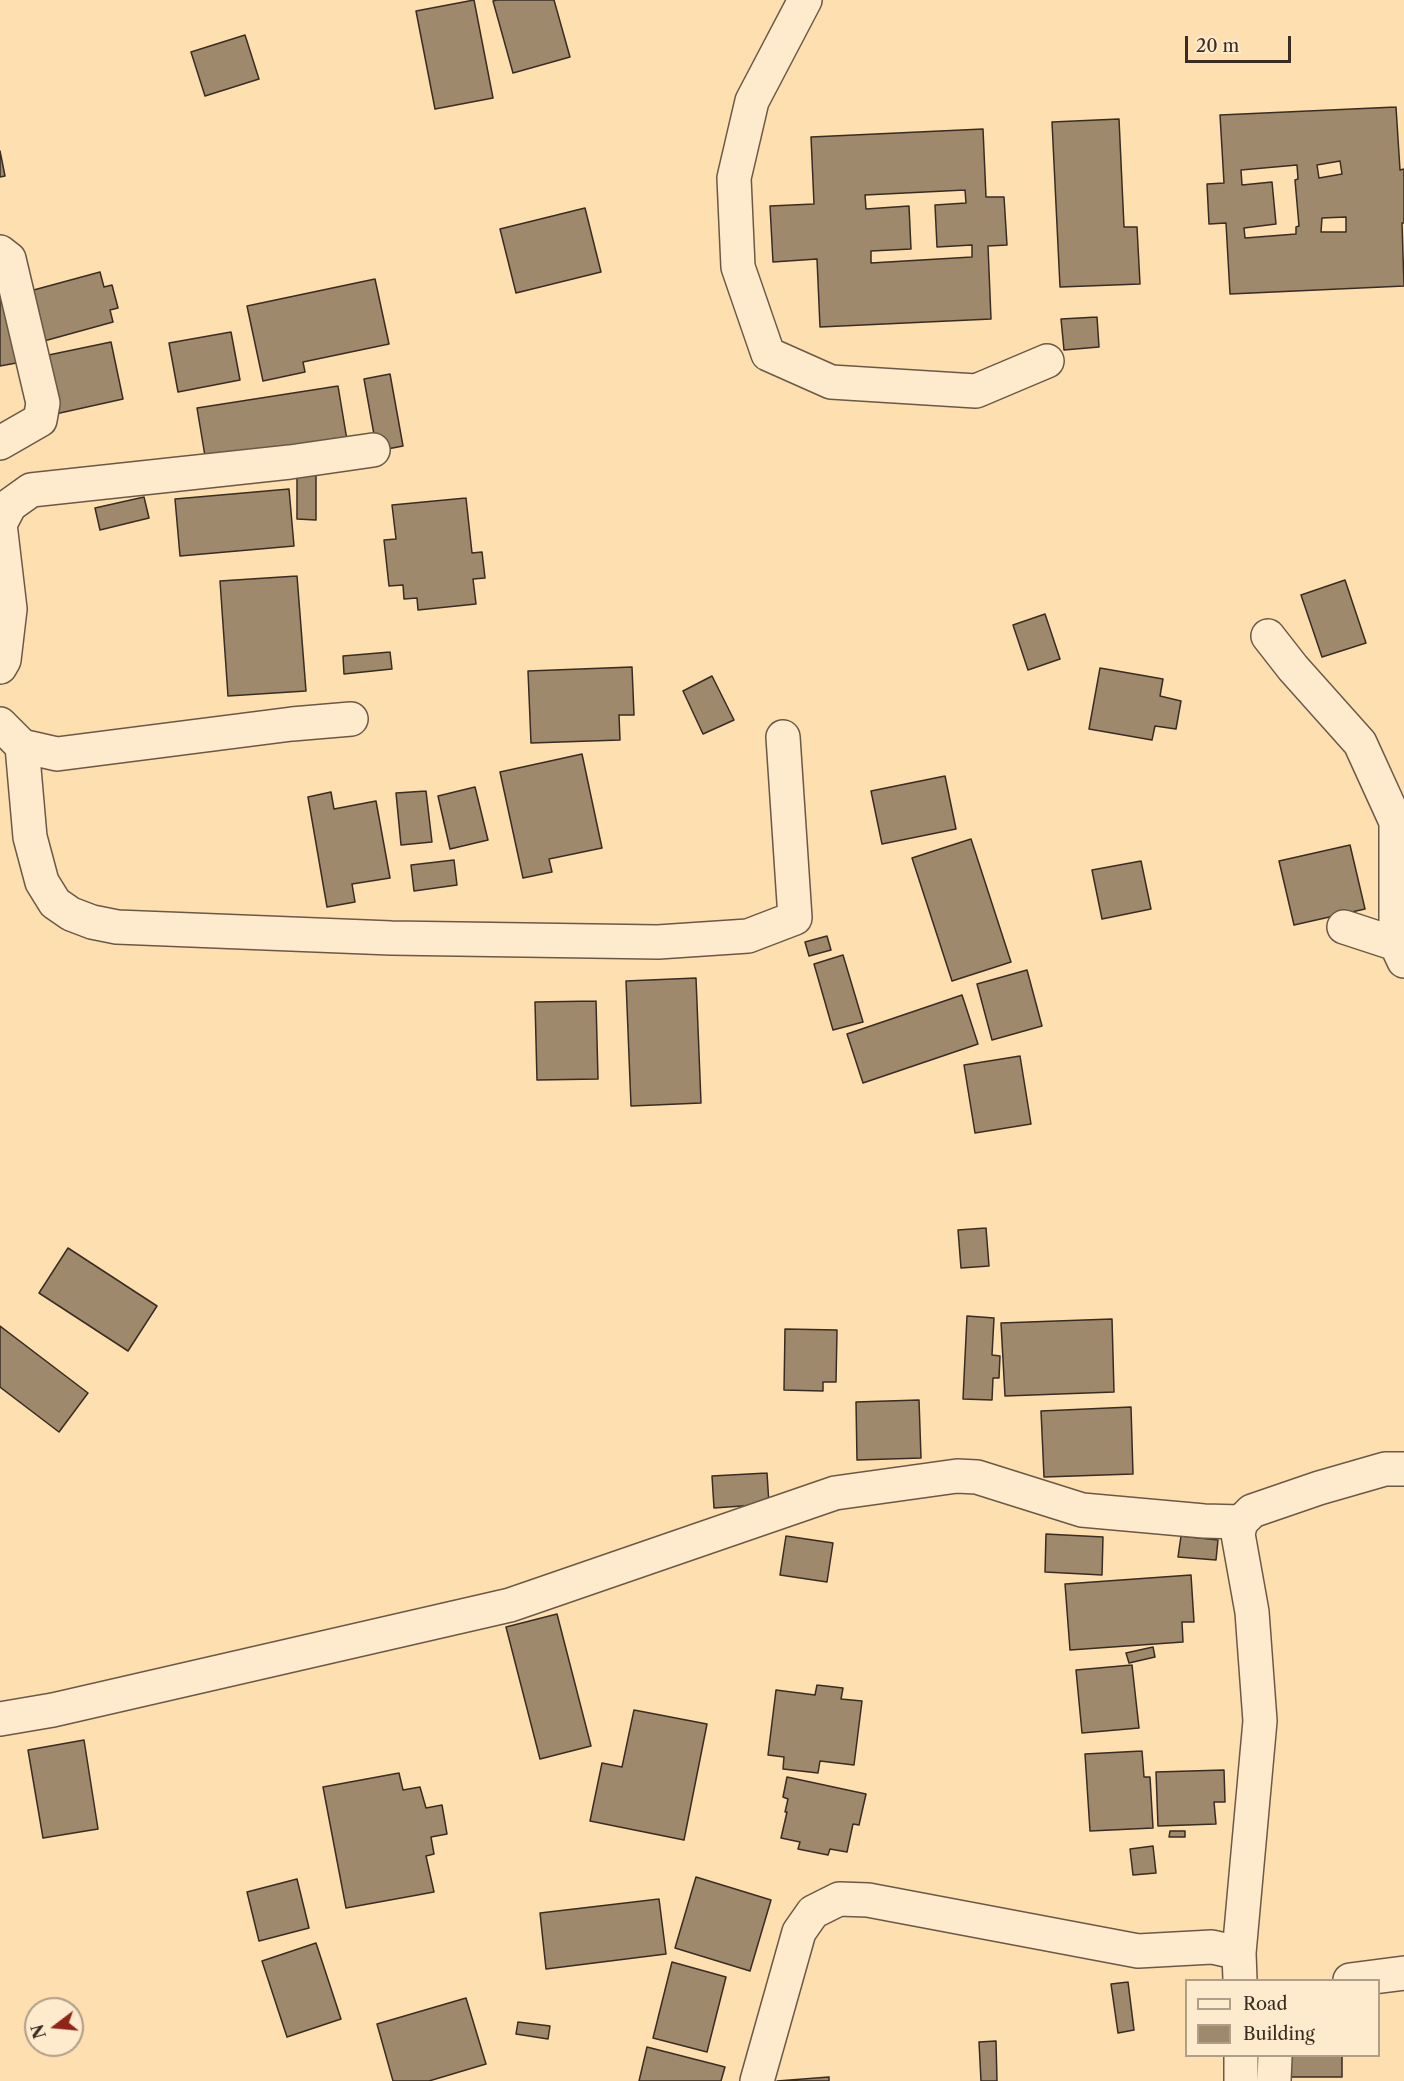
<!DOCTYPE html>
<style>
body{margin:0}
#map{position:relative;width:1404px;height:2081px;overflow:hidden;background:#fedfb0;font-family:"Libre Caslon Text",serif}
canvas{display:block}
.legend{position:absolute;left:1185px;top:1979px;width:195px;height:78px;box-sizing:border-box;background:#feeacc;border:2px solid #af9e88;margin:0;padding:8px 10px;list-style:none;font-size:18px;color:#392c23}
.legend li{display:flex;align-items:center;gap:12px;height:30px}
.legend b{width:30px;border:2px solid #af9e88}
.north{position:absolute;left:24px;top:1997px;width:60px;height:60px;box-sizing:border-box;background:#feeacc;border:2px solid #af9e88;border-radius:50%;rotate:254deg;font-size:16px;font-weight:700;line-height:24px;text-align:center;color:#392c23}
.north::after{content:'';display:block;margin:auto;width:21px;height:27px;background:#8f2418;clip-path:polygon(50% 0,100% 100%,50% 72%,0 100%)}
.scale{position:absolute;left:1185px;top:36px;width:106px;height:27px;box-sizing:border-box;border:3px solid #392c23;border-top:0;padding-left:8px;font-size:18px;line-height:21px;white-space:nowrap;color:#392c23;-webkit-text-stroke:4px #feeacc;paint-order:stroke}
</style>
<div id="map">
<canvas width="1404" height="2081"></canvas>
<ul class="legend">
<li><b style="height:8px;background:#feeacc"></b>Road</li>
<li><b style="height:16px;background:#9f896c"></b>Building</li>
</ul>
<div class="north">N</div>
<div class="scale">20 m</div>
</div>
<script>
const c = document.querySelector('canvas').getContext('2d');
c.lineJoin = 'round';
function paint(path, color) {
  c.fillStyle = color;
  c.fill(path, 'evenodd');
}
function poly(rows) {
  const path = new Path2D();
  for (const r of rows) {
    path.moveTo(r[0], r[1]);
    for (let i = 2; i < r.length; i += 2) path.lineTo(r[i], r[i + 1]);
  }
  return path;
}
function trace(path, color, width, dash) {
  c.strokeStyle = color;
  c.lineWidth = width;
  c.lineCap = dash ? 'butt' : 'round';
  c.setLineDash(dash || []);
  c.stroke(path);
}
const building = poly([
 [474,0,493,98,435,109,416,11,474,0],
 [497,0,554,0,570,57,513,73,493,1,497,0],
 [245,35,259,79,205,96,191,52,245,35],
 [1396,107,1400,170,1404,169,1404,223,1402,223,1404,286,1230,294,1226,223,1209,224,1207,184,1224,183,1220,115,1396,107],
 [1340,161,1342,174,1319,178,1317,165,1340,161],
 [1297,165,1298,179,1295,180,1299,226,1296,227,1296,234,1245,238,1244,228,1276,224,1272,182,1242,185,1241,170,1297,165],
 [1346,217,1346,232,1321,232,1322,218,1346,217],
 [1119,119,1124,227,1137,227,1140,284,1060,287,1052,122,1119,119],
 [983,129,986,197,1004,197,1007,245,988,246,991,319,820,327,817,259,773,262,770,206,814,204,811,137,983,129],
 [965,190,966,203,935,205,937,247,972,245,972,257,871,263,871,251,911,249,909,206,866,209,865,195,965,190],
 [0,151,5,176,0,177,0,151],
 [585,208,601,272,516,293,500,229,585,208],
 [100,272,104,287,112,285,118,308,110,310,113,322,44,341,30,291,100,272],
 [375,279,389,344,303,362,305,372,263,381,247,306,375,279],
 [0,290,27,361,0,366,0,290],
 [1097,317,1099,347,1064,350,1061,319,1097,317],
 [231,332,240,380,178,392,169,343,231,332],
 [111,342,123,399,51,415,39,357,111,342],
 [390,374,403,446,377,451,364,379,390,374],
 [338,386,348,446,207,468,197,408,338,386],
 [297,464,316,464,316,520,297,519,297,464],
 [289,489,294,546,180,556,175,499,289,489],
 [144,497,149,518,100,530,95,508,144,497],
 [466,498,472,553,482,552,485,578,473,579,476,604,418,610,417,598,404,599,403,585,389,586,384,540,396,539,392,505,466,498],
 [297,576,306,691,228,696,220,581,297,576],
 [1345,580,1366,643,1322,657,1301,595,1345,580],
 [1045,614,1060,659,1028,670,1013,625,1045,614],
 [390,652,392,669,344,674,343,656,390,652],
 [632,667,634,715,619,715,620,740,531,743,528,671,632,667],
 [1100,668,1163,679,1160,696,1181,701,1176,729,1155,726,1152,740,1089,729,1100,668],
 [712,676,734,720,703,734,683,691,712,676],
 [582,754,602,848,549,859,552,872,523,878,500,772,582,754],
 [945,776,956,829,882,844,871,791,945,776],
 [475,787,488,840,450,849,438,796,475,787],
 [426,791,432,842,401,845,396,793,426,791],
 [331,792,334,809,376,801,390,878,352,884,355,902,327,907,308,797,331,792],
 [971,839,1011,962,952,981,912,858,971,839],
 [1350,845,1365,909,1294,925,1279,861,1350,845],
 [454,860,457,885,414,891,411,865,454,860],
 [1141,861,1151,909,1102,919,1092,870,1141,861],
 [827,936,831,950,809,956,805,942,827,936],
 [843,955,863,1022,833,1030,814,964,843,955],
 [1027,970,1042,1026,992,1040,977,984,1027,970],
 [696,978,701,1103,631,1106,626,981,696,978],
 [962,995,978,1044,863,1083,847,1034,962,995],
 [596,1001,598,1079,537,1080,535,1002,596,1001],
 [1020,1056,1031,1124,975,1133,964,1065,1020,1056],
 [986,1228,989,1266,961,1268,958,1230,986,1228],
 [68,1248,157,1306,128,1351,39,1293,68,1248],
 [967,1316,994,1318,992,1355,1000,1356,999,1378,993,1378,992,1400,963,1399,967,1316],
 [1112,1319,1114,1392,1005,1396,1001,1323,1112,1319],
 [0,1326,88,1393,59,1432,0,1387,0,1326],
 [785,1329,837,1330,836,1382,823,1382,823,1391,784,1390,785,1329],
 [919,1400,921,1458,857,1460,856,1402,919,1400],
 [1131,1407,1133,1474,1044,1477,1041,1411,1131,1407],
 [767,1473,769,1504,714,1508,712,1476,767,1473],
 [1046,1534,1103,1537,1102,1575,1045,1572,1046,1534],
 [786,1536,833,1543,827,1582,780,1575,786,1536],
 [1181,1536,1218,1540,1216,1560,1178,1557,1181,1536],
 [1191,1575,1194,1622,1182,1622,1183,1642,1070,1650,1065,1584,1191,1575],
 [557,1614,591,1746,540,1759,506,1627,557,1614],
 [1153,1647,1155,1657,1129,1663,1126,1653,1153,1647],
 [1132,1665,1139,1728,1082,1733,1076,1670,1132,1665],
 [817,1685,843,1688,841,1699,862,1701,854,1765,820,1761,818,1773,783,1769,784,1757,768,1755,776,1690,815,1695,817,1685],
 [634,1710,707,1724,684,1840,590,1821,602,1763,622,1767,634,1710],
 [84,1740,98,1829,43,1838,28,1750,84,1740],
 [1142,1751,1144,1777,1150,1777,1153,1828,1090,1831,1085,1754,1142,1751],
 [1224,1770,1225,1802,1214,1802,1216,1824,1158,1826,1156,1772,1224,1770],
 [399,1773,403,1790,420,1787,426,1808,442,1805,447,1834,431,1837,434,1854,426,1856,434,1892,346,1908,323,1787,399,1773],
 [787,1777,866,1794,859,1825,853,1824,847,1852,830,1849,828,1855,798,1849,800,1842,781,1838,787,1812,785,1812,788,1799,783,1797,787,1777],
 [1170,1831,1185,1831,1185,1837,1169,1837,1170,1831],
 [1153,1846,1156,1873,1133,1875,1130,1849,1153,1846],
 [696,1877,771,1900,750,1971,675,1948,696,1877],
 [297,1879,309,1928,259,1941,247,1892,297,1879],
 [659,1899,666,1954,546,1969,540,1913,659,1899],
 [316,1943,341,2019,287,2037,262,1961,316,1943],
 [672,1962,726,1977,707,2052,653,2038,672,1962],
 [1128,1982,1134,2030,1118,2033,1111,1984,1128,1982],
 [466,1998,486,2064,429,2081,393,2081,377,2024,466,1998],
 [518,2022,550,2026,548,2039,516,2034,518,2022],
 [996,2041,997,2081,981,2081,979,2042,996,2041],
 [647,2047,725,2067,721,2081,639,2081,647,2047],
 [1283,2056,1342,2056,1342,2077,1283,2077,1283,2056],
 [829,2077,829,2081,777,2081,829,2077]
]);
const street = poly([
 [805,0,752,101,734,178,738,267,768,354,831,382,976,391,1047,361],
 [0,252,9,259,43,403,40,420,0,443],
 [0,524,10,505,31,490,290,462,373,450],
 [0,524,10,609,4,660,0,667],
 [1268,636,1293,668,1360,743,1396,822,1396,944],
 [0,724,22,746,57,754,292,724,351,719],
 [22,746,30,837,42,882,55,903,71,914,92,922,117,927,391,938,658,942,748,936,795,918,783,737],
 [1344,927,1396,944,1404,961],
 [0,1719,53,1710,510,1605,835,1493,957,1476,977,1477,1082,1510,1204,1521,1241,1522],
 [1240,1980,1239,1953,1260,1721,1252,1612,1238,1534,1241,1522,1252,1511,1319,1488,1385,1469,1404,1469],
 [1350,1980,1404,1973],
 [1241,2056,1241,2081],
 [757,2081,799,1932,813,1912,839,1899,868,1900,1138,1951,1212,1947,1239,1953],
 [1274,2081,1275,2056]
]);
paint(building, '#9f896c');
trace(building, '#392c23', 1.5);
trace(street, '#6a5946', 36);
trace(street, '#feeacc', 33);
</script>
